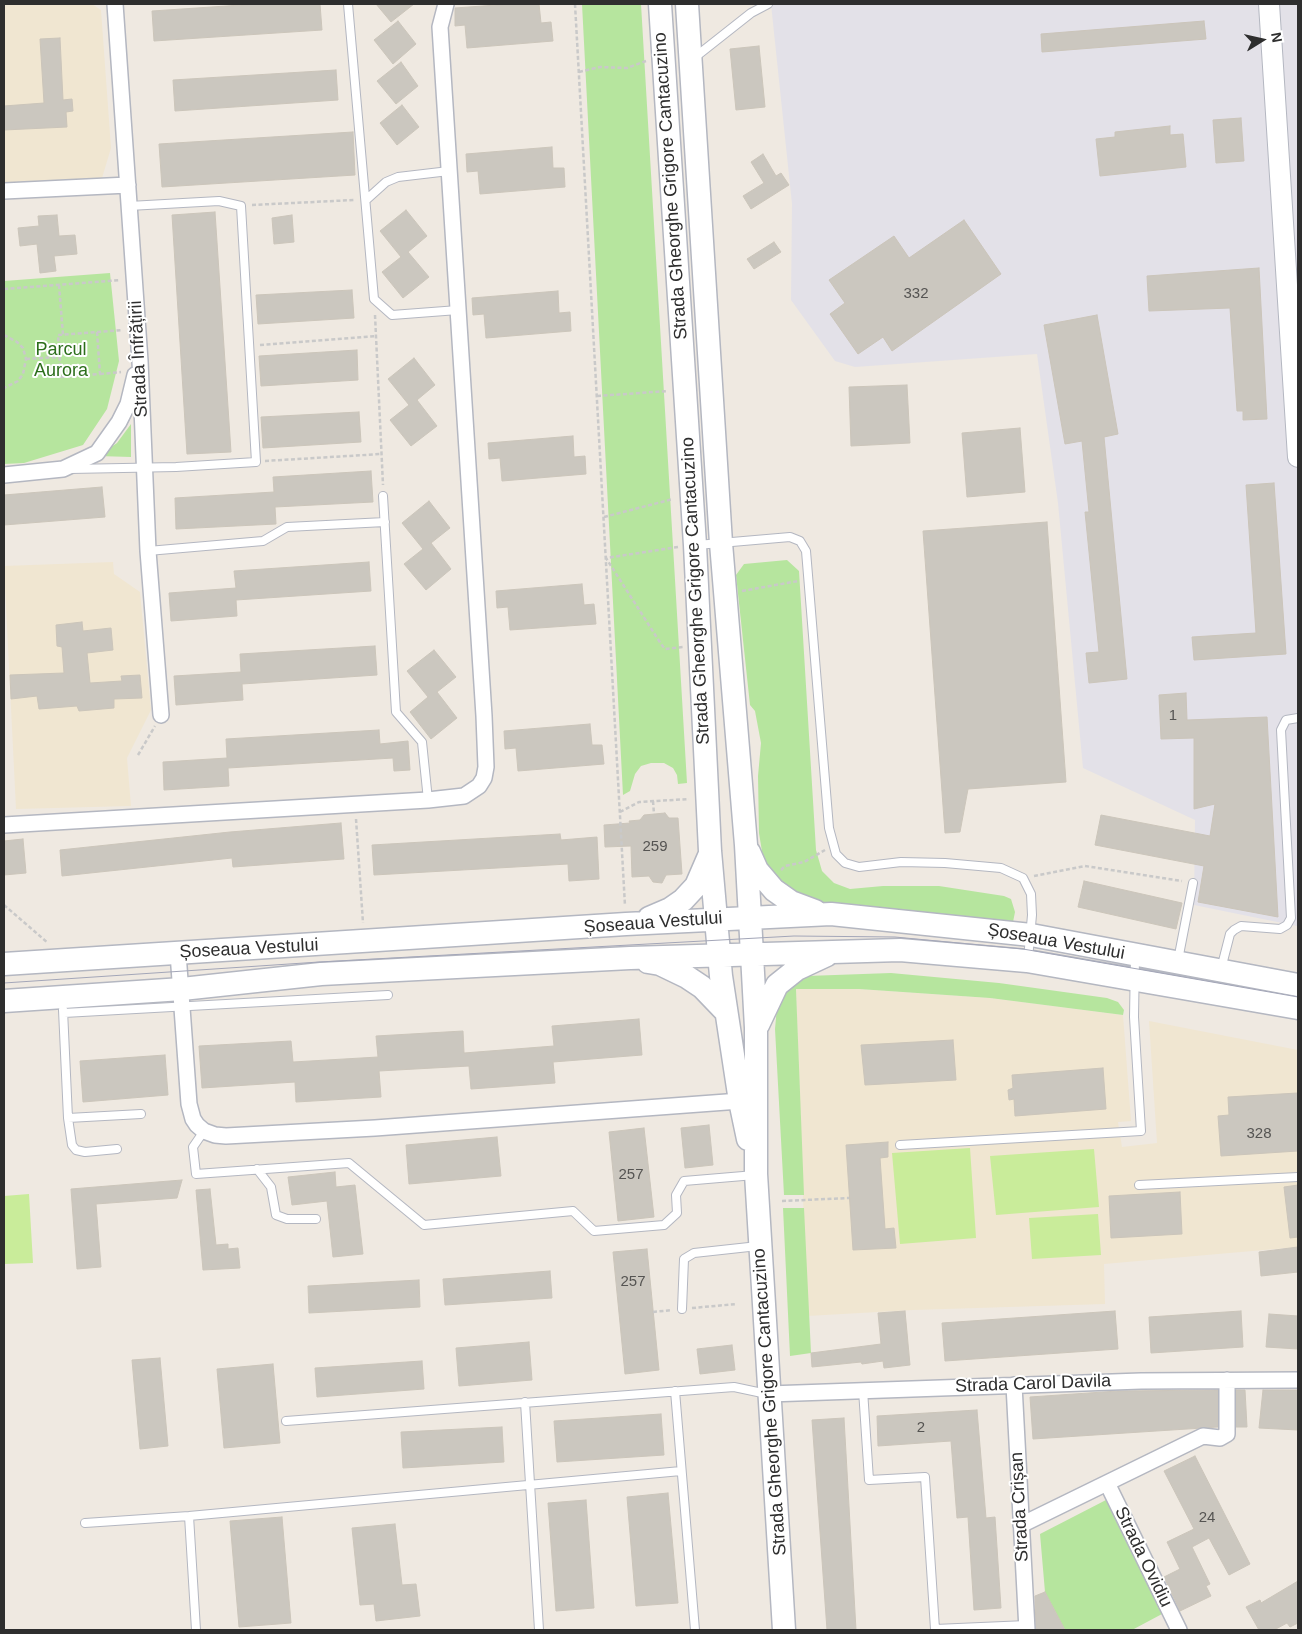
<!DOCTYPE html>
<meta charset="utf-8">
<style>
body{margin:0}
#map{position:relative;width:1302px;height:1634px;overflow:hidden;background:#efe9e1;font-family:Arial,sans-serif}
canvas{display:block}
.frame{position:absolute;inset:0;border:5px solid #2e2e2e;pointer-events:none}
.north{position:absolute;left:1237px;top:15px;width:50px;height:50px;-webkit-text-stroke:4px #fff;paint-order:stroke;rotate:80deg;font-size:14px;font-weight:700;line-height:20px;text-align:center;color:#2e2e2e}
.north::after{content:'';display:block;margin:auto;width:18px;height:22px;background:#2e2e2e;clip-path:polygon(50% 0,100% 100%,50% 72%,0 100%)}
</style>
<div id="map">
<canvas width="1302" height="1634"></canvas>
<div class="frame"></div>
<div class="north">N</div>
</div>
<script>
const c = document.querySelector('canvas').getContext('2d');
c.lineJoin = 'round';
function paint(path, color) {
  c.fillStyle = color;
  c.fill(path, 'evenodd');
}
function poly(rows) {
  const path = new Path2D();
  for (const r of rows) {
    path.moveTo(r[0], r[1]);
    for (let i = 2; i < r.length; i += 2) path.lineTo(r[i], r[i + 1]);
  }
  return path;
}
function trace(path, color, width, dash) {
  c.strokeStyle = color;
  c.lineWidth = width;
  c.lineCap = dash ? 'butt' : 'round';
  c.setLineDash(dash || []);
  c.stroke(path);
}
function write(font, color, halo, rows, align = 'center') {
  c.font = font + ' Arial,sans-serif';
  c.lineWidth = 4;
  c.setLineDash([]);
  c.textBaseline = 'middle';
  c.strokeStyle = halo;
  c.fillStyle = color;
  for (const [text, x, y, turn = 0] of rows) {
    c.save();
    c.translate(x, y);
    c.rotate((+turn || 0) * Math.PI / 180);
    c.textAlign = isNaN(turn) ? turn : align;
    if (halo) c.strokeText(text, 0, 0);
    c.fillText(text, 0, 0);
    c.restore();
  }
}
const industrial = poly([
 [771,4,1298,4,1297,926,1194,905,1195,820,1083,768,1058,503,1037,354,855,367,835,361,791,300,792,204]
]);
const education = poly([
 [92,4,101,10,111,148,102,178,4,185,4,5],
 [113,562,114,574,140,592,151,710,127,758,131,806,16,809,4,566],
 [796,989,859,989,990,998,1123,1015,1131,1121,1118,1122,1122,1147,1157,1143,1149,1021,1298,1050,1298,1247,1104,1264,1105,1304,913,1310,807,1316]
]);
const green = poly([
 [582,4,641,4,687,783,678,784,677,775,673,768,664,763,651,763,641,766,635,774,630,791,623,795],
 [110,273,119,361,107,409,83,445,24,463,4,464,4,281],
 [131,424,131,457,98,456,117,443],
 [787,560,799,571,816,850,822,871,834,883,850,889,883,886,939,886,1004,896,1011,899,1015,912,1013,922,931,916,814,902,790,894,764,864,759,833,758,776,761,743,755,711,750,705,736,575,744,564],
 [891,973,999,983,1107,998,1118,1002,1124,1010,1123,1015,990,998,859,989,796,989,804,1195,784,1195,775,1029,777,1007,790,985,807,976],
 [783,1208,804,1208,811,1353,790,1356],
 [1106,1500,1162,1614,1132,1630,1065,1630,1045,1592,1040,1534]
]);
const pitch = poly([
 [970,1148,976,1238,900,1244,892,1153],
 [1094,1149,1099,1207,996,1215,990,1156],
 [29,1194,33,1263,4,1264,4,1196],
 [1098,1214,1101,1255,1032,1259,1029,1218]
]);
const building = poly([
 [256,4,320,4,322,30,154,41,152,11,256,4],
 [376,4,414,4,391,22,376,4],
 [510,4,539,4,541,23,551,22,553,41,467,48,465,25,455,26,455,8,510,4],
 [398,21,416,44,393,64,374,40,398,21],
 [1204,21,1206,39,1042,52,1041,34,1204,21],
 [60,38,63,100,72,99,73,111,66,112,67,127,4,130,4,106,44,103,40,39,60,38],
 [759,46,765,107,736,110,730,49,759,46],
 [401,62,418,86,396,104,377,81,401,62],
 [336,70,338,100,175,111,173,80,336,70],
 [402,105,419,127,397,145,380,123,402,105],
 [1241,118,1244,161,1216,163,1213,120,1241,118],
 [1170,126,1170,135,1183,134,1186,167,1100,176,1096,139,1115,137,1115,132,1170,126],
 [353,132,355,175,162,187,159,144,353,132],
 [552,147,553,168,564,168,565,187,480,194,478,171,467,172,466,154,552,147],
 [763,154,776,176,781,173,789,185,751,209,743,196,764,183,751,162,763,154],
 [406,210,427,236,408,252,429,277,403,298,382,272,401,257,380,231,406,210],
 [215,212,231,452,187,454,172,215,215,212],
 [57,215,59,236,75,235,77,254,54,256,56,271,40,273,37,244,20,246,18,228,39,226,38,216,57,215],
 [292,215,294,242,274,244,272,218,292,215],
 [964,220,1001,274,892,351,883,337,858,354,830,314,845,303,829,280,894,236,909,258,964,220],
 [774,242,781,252,754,269,747,259,774,242],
 [1259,268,1267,419,1243,420,1243,411,1237,411,1230,308,1149,311,1147,276,1259,268],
 [352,290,354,318,258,324,256,295,352,290],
 [558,291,559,313,570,312,571,331,486,338,484,314,473,315,472,298,558,291],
 [1097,315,1118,434,1104,437,1127,679,1089,683,1086,653,1099,652,1085,512,1089,512,1082,441,1065,444,1044,325,1097,315],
 [357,350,358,380,261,386,259,356,357,350],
 [414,358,435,385,417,400,437,426,411,446,390,420,409,405,388,379,414,358],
 [907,385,910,443,851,446,849,387,907,385],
 [359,412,361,442,263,448,261,417,359,412],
 [1020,428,1025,492,967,497,962,433,1020,428],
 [573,436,574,457,585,456,586,474,502,481,500,458,489,459,488,443,573,436],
 [371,471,373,502,275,507,276,524,176,529,175,498,274,492,273,477,371,471],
 [1274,483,1286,654,1194,660,1192,637,1256,633,1246,485,1274,483],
 [102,487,105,517,4,525,4,495,102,487],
 [429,501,450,528,431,543,451,569,426,590,404,564,423,549,402,523,429,501],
 [1047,522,1066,782,968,789,960,832,945,833,923,531,1047,522],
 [369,562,371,591,236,600,237,616,171,621,169,593,236,588,234,571,369,562],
 [582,584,584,605,594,604,596,624,510,630,508,607,497,608,496,591,582,584],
 [82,622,83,631,111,628,113,650,87,653,90,683,122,681,121,676,140,675,142,698,114,699,114,708,79,711,77,706,39,709,37,696,11,699,10,675,64,673,62,647,57,646,56,625,82,622],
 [375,646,377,675,242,684,243,700,176,705,174,676,241,672,240,654,375,646],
 [434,650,456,677,437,692,457,718,431,739,410,712,428,697,407,671,434,650],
 [1186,693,1187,720,1267,717,1278,917,1198,902,1204,866,1095,845,1101,815,1210,836,1215,804,1194,809,1194,738,1161,739,1159,695,1186,693],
 [590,724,592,745,602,745,604,764,518,771,516,748,505,749,504,731,590,724],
 [379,730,380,744,408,741,410,770,394,771,393,758,228,768,229,786,164,790,163,762,227,758,226,739,379,730],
 [665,813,669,818,678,818,682,874,666,875,662,883,653,882,649,876,632,877,631,846,605,847,604,825,630,823,629,821,640,820,644,815,665,813],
 [341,823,344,859,233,867,232,858,62,876,60,850,230,832,341,823],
 [560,834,561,840,597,837,599,879,569,881,568,864,374,875,372,845,560,834],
 [23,839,26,873,4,875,4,841,23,839],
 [1084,881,1182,903,1176,929,1078,907,1084,881],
 [639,1019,642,1055,553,1062,555,1083,471,1089,469,1066,379,1071,381,1097,296,1102,295,1082,202,1088,199,1046,291,1041,293,1062,378,1057,376,1036,463,1031,464,1053,554,1046,552,1026,639,1019],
 [953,1040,956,1080,865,1085,861,1045,953,1040],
 [165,1055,168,1095,83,1102,80,1061,165,1055],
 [1103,1068,1106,1109,1015,1116,1014,1099,1009,1100,1008,1090,1013,1088,1012,1075,1103,1068],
 [1298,1093,1298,1151,1221,1156,1218,1116,1229,1115,1228,1097,1298,1093],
 [709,1125,713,1165,685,1168,681,1128,709,1125],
 [644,1128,654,1217,618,1221,609,1132,644,1128],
 [497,1137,501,1176,409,1184,406,1145,497,1137],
 [888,1142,888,1157,880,1158,885,1229,894,1228,896,1248,853,1250,846,1145,888,1142],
 [335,1172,336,1187,355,1185,363,1254,333,1257,327,1201,292,1205,288,1177,335,1172],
 [182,1180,177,1198,96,1204,101,1267,77,1269,71,1189,182,1180],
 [1298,1185,1298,1237,1290,1238,1284,1187,1298,1185],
 [210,1189,216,1245,228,1244,228,1249,238,1248,240,1268,203,1270,196,1190,210,1189],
 [1180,1192,1182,1234,1111,1238,1109,1196,1180,1192],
 [1298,1247,1298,1272,1261,1276,1259,1252,1298,1247],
 [647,1249,659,1370,625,1374,613,1252,647,1249],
 [550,1271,552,1298,445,1305,443,1279,550,1271],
 [419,1280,420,1307,309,1313,308,1286,419,1280],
 [905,1311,910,1365,884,1368,883,1361,862,1364,861,1362,812,1367,811,1353,881,1344,878,1313,905,1311],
 [1115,1311,1118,1349,945,1361,942,1323,1115,1311],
 [1241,1311,1243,1347,1151,1353,1149,1317,1241,1311],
 [1269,1314,1298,1316,1298,1349,1266,1347,1269,1314],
 [529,1342,532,1380,459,1386,456,1348,529,1342],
 [732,1345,735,1370,700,1374,697,1349,732,1345],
 [160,1358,168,1446,140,1449,132,1360,160,1358],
 [422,1361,424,1389,317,1397,315,1368,422,1361],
 [273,1364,280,1443,224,1448,217,1369,273,1364],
 [1218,1390,1218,1427,1033,1439,1030,1397,1118,1391,1218,1390],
 [1236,1390,1245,1390,1247,1427,1236,1427,1236,1390],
 [1263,1390,1298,1390,1298,1430,1259,1428,1263,1390],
 [977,1410,986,1518,995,1517,1001,1608,974,1610,968,1517,957,1518,951,1441,878,1446,877,1416,977,1410],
 [661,1414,664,1455,557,1462,554,1421,661,1414],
 [844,1418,856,1630,827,1630,812,1420,844,1418],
 [502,1427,504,1462,403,1468,401,1432,502,1427],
 [1195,1456,1250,1564,1229,1575,1209,1538,1192,1547,1210,1584,1206,1586,1211,1596,1180,1611,1164,1577,1180,1569,1167,1542,1194,1529,1164,1471,1195,1456],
 [668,1493,678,1603,636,1606,627,1497,668,1493],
 [586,1500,594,1608,556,1611,548,1503,586,1500],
 [282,1517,291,1623,239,1627,230,1521,282,1517],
 [395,1524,402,1585,416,1584,420,1616,376,1621,374,1604,360,1605,352,1528,395,1524],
 [1298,1581,1298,1623,1290,1627,1287,1623,1274,1630,1259,1630,1246,1607,1260,1600,1261,1603,1298,1581],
 [1045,1592,1065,1630,1036,1630,1035,1596,1045,1592]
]);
const path = poly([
 [575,4,625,906],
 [579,72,600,67,627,68,646,61],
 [252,205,354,200],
 [59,285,63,335],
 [4,289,120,280],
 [375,315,383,485],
 [97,332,100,374,61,377,58,335,123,330],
 [4,335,17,342,23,348,26,359,23,374,18,381,4,388],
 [260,345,376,336],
 [26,359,60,357],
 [100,374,121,372],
 [597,396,668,391],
 [265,461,381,454],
 [604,517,673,499],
 [678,547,606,558,661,644,665,649,683,647],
 [742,591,798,581],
 [138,755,155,726],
 [653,801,654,814],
 [620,812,639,802,689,799],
 [356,819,363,923],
 [781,870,785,866,804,862,825,850],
 [1034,876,1085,866,1182,881],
 [4,905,48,943],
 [782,1201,849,1198],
 [692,1308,737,1304],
 [653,1312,672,1310]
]);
const service = poly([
 [348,4,374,299,392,315,458,310],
 [694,58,751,13,768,4],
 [366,200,386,182,398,177,449,171],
 [70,469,176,467,256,462,241,206,219,201,129,206],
 [383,496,396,712,422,742,428,800],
 [697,545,790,537,800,541,806,551,829,828,836,854,845,863,859,867,901,862,945,863,1001,868,1023,878,1031,894,1032,915,1028,959],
 [148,551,263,541,287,527,385,522],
 [1178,960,1193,883],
 [1221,969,1230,934,1234,930,1241,926,1280,929,1287,925,1291,918,1281,730,1286,720,1298,718],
 [63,1010,68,1118,72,1145,76,1150,85,1152,117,1149],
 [64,1013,388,995],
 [68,1118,141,1114],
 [204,1131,193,1147,196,1174,349,1163,424,1225,573,1211,594,1231,664,1225,677,1213,676,1195,684,1181,755,1175],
 [900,1145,1141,1131,1134,1017,1135,958],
 [257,1169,271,1187,276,1215,287,1219,316,1219],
 [1139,1185,1298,1177],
 [682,1309,684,1259,694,1253,758,1246],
 [863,1390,869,1480,925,1477,935,1629,1027,1625],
 [675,1391,695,1630],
 [525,1402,539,1630],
 [286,1421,734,1387,767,1394],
 [189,1516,196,1630],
 [85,1523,189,1516,681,1471]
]);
const minor = poly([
 [115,4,140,361,148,551,161,715],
 [4,191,128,185],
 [4,475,63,469,97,453,119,422,128,404,135,375],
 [4,825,428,800,464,796,479,786,484,778,486,767,484,716,440,27,446,4],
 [178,953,189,1104,193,1119,197,1125,204,1131,215,1135,226,1136,375,1128,740,1101],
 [1014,1385,1027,1630],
 [769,1394,1141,1381,1298,1380],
 [1107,1483,1179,1630],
 [1021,1525,1203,1436,1220,1438,1227,1434,1227,1380]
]);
const tertiary = poly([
 [1269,4,1298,457]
]);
const secondary = poly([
 [660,4,695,545,710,851,721,976,740,1101,748,1139],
 [687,4,721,543,746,845,756,1028,756,1174,784,1630],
 [749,852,757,870,774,890,791,902,815,911],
 [649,918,670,909,683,900,696,886,709,856],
 [648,962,660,964,687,977,702,987,726,1012],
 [4,964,626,924,831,914,1031,935,1298,985],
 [4,1001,182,989,321,974,630,958,900,950,1027,961,1298,1008],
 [758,1025,777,985,797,969,827,955]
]);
const tram = poly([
 [4,983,319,962,794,936,895,937,1023,949,1298,997]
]);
const numberNames = [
 ["332",916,294],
 ["1",1173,716],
 ["259",655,847],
 ["328",1259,1134],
 ["257",631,1175],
 ["257",633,1282],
 ["2",921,1428],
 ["24",1207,1518]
];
const streetNames = [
 ["Strada Gheorghe Grigore Cantacuzino",671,186,-94],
 ["Strada Înfrățirii",139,359,-93],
 ["Strada Gheorghe Grigore Cantacuzino",696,591,-93],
 ["Șoseaua Vestului",653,923,-4],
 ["Șoseaua Vestului",1056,942,10],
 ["Șoseaua Vestului",249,949,-3],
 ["Strada Carol Davila",1033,1384,-2],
 ["Strada Gheorghe Grigore Cantacuzino",770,1402,-94],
 ["Strada Crișan",1020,1507,-93],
 ["Strada Ovidiu",1143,1557,64]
];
const parkNames = [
 ["Parcul",61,350],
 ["Aurora",61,371]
];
paint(industrial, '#e3e1e8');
paint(education, '#f0e6d1');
paint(green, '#b6e59e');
paint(pitch, '#c9ec9a');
paint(building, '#cbc7bf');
trace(building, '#cbc5ba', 1);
trace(service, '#b4b7c1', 10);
trace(minor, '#b4b7c1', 18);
trace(tertiary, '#b4b7c1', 22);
trace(secondary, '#b4b7c1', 25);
trace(path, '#c9c9c9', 2.5, [4, 2.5]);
trace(service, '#fff', 8);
trace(minor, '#fff', 15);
trace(tertiary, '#fff', 20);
trace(secondary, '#fff', 22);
trace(tram, '#a3a6b8', 1);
write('15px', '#555452', null, numberNames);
write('18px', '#2e2e2e', '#fff', streetNames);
write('18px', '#2c6e1b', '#fff', parkNames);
</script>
